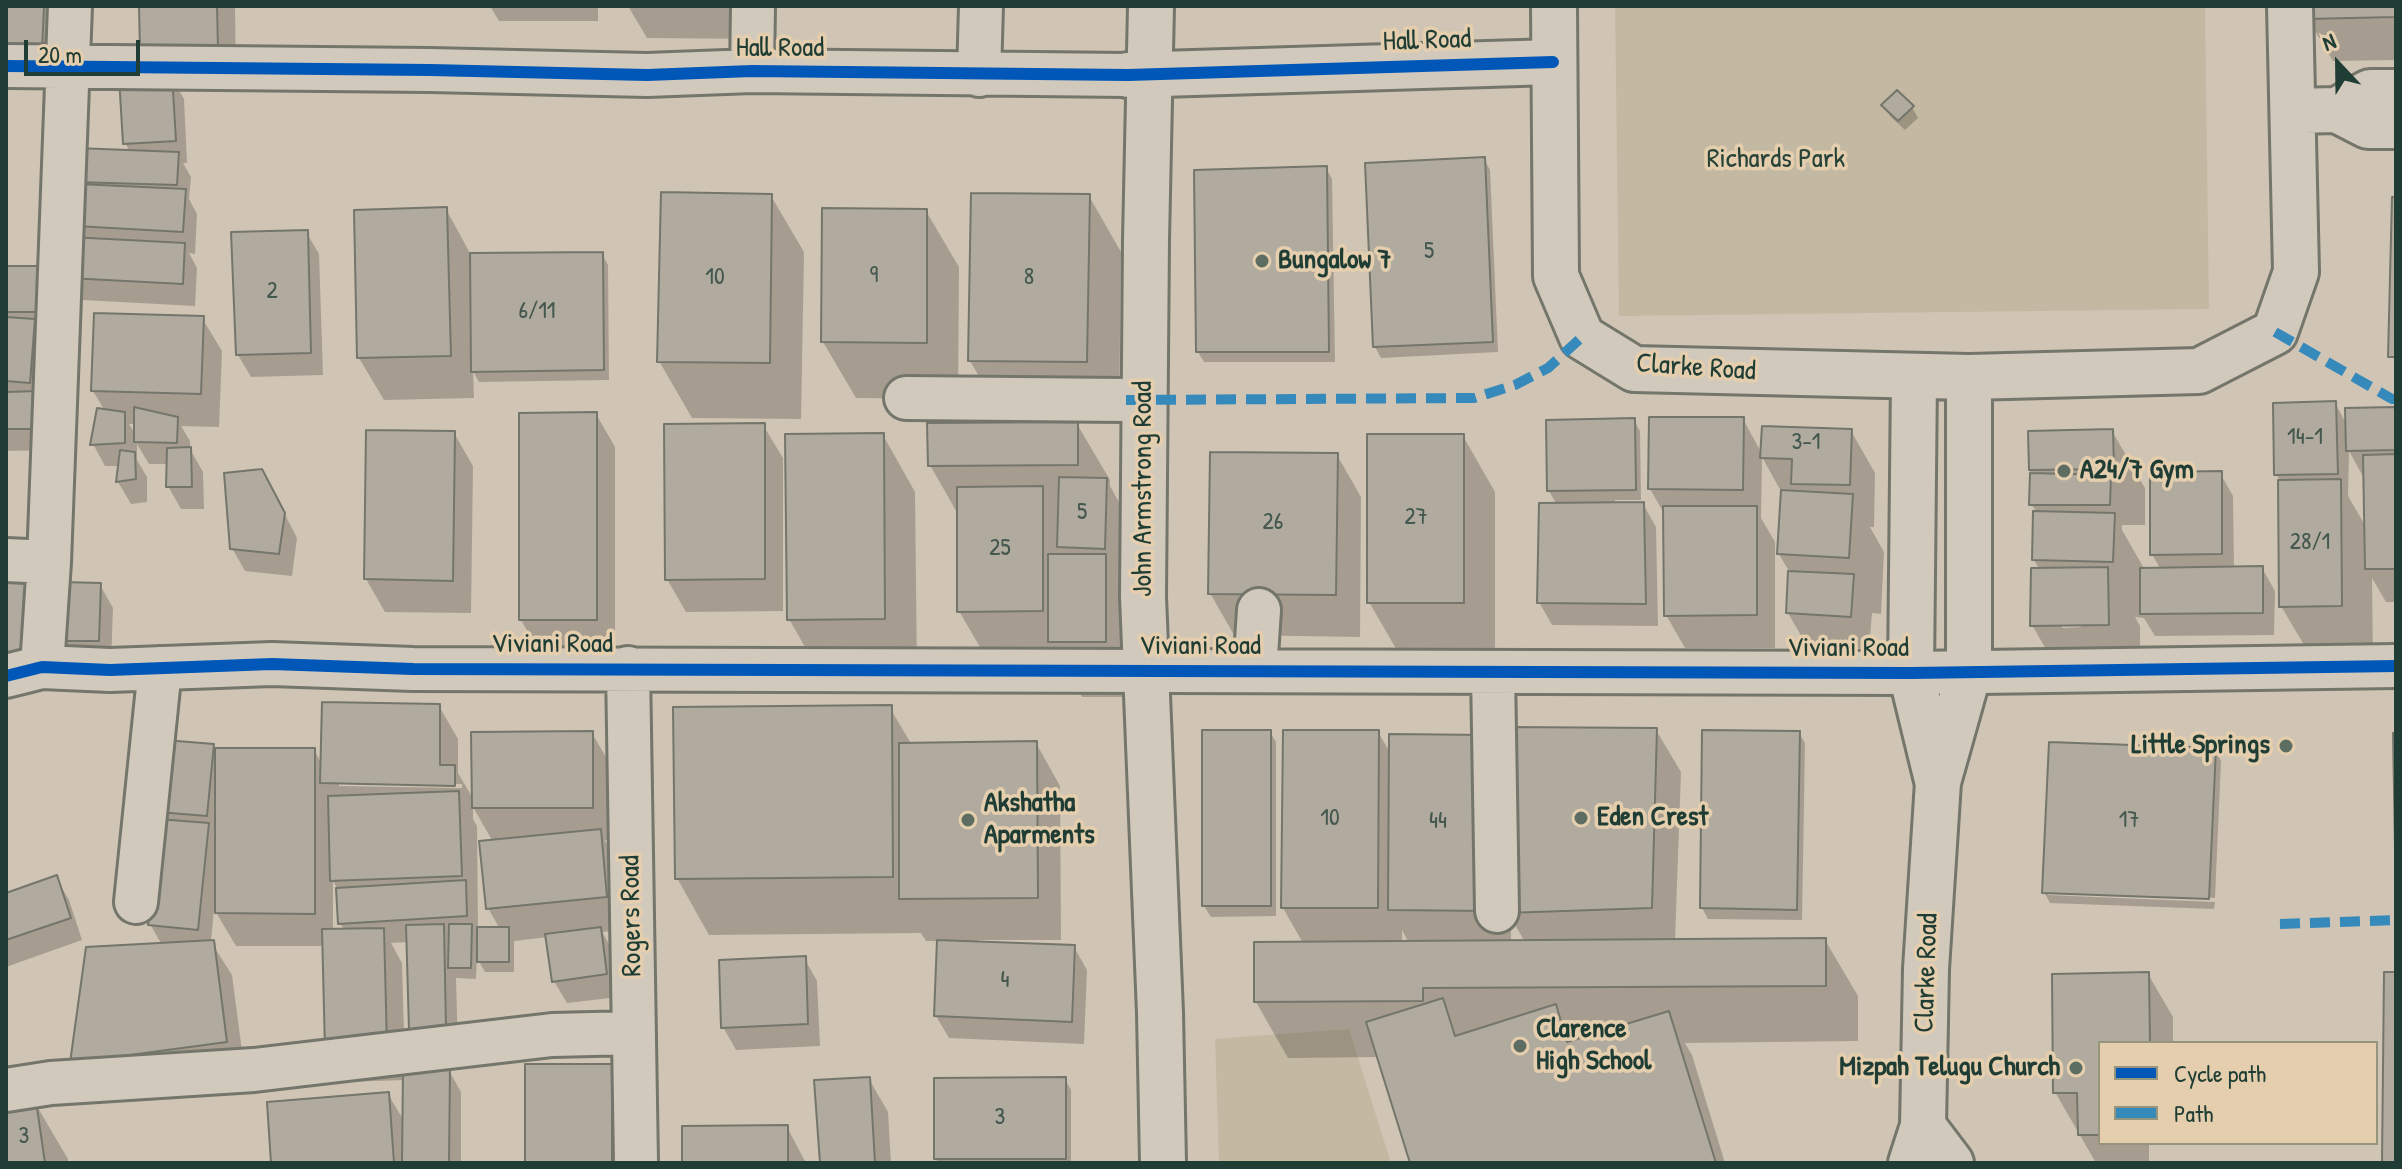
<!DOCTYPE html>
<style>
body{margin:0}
#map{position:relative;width:2402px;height:1169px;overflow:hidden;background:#d0c5b4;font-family:"Patrick Hand",sans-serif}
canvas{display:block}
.frame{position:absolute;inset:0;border:8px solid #1f3d34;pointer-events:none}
.legend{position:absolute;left:2098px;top:1041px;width:280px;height:104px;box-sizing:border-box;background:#e4cead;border:2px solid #95947d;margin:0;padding:10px 14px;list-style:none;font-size:24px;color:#1f3d34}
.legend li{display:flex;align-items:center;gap:16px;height:40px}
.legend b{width:40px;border:2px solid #95947d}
.north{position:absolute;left:2298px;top:24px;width:80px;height:80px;-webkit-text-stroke:6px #e4cead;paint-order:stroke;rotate:338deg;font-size:22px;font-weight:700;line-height:32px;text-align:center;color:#1f3d34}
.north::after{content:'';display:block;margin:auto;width:28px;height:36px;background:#1f3d34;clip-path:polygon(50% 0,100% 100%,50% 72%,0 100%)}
.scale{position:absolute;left:24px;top:40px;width:116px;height:36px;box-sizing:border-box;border:4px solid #1f3d34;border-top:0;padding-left:10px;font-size:24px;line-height:28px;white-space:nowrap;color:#1f3d34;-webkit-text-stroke:6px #e4cead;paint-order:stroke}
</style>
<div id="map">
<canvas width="2402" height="1169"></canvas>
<div class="frame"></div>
<ul class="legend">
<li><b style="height:10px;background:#0057b8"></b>Cycle path</li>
<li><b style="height:10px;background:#3589bb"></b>Path</li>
</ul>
<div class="north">N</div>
<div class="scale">20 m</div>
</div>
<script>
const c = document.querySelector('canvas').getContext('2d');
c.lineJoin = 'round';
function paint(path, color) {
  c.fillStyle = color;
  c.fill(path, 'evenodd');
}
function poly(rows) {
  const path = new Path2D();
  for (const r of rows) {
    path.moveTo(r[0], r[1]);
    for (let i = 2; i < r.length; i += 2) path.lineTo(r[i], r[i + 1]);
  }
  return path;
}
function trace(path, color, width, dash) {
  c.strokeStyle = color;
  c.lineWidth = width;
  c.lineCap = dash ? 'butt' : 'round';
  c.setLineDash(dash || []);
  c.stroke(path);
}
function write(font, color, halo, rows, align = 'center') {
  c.font = font + ' "Patrick Hand",sans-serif';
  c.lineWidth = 7;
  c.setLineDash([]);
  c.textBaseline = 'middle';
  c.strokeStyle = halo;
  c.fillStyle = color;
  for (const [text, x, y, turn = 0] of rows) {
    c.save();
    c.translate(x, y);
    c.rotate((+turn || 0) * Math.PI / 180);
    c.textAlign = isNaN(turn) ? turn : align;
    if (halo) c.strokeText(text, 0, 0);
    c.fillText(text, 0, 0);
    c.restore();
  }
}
const green = poly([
 [1615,6,2205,6,2209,309,1619,316],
 [1349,1029,1391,1163,1219,1163,1215,1039]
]);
const shadow = poly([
 [6,6,64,6,60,82],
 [141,6,235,6,236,81,175,83,184,99,187,163,183,163,191,177,189,199,197,214,195,254,189,253,197,268,195,306,83,300,70,277,86,240,77,226,77,181,130,152,125,143,157,77],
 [490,6,598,6,598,21,499,21],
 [628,6,758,6,758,39,647,38],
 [2396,6,2396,60,2333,61,2308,19],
 [1884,105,1912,107,1918,118,1905,130,1890,116],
 [1484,159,1490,170,1498,352,1381,358,1375,347],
 [1326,168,1332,179,1335,362,1204,362,1198,352],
 [771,196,804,252,801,419,692,418,659,361],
 [1089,196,1121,252,1119,418,1003,417,970,361],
 [446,209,471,255,602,254,608,265,609,380,479,382,473,371,474,398,384,400,359,358],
 [926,211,959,267,958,399,856,398,823,342],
 [306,232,319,254,323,375,251,377,238,355],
 [6,268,37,268,50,290,50,450,6,451],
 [202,318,222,351,219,427,181,426,190,441,190,449,203,472,204,509,181,509,168,486,168,464,149,464,137,444,137,460,147,477,147,502,131,504,118,482,120,466,105,466,93,444,105,411,93,391],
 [129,424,136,424,136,435],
 [2335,403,2347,425,2396,409,2396,602,2386,602,2372,578,2373,661,2314,662,2281,606,2280,481,2276,474],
 [2349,451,2365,480,2366,527,2348,496],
 [596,414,615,447,615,653,540,653,521,620],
 [1743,419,1762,454,1851,431,1875,473,1874,527,1870,527,1884,552,1881,614,1872,613,1869,649,1807,646,1788,613,1790,573,1779,554,1782,493,1762,457,1761,518,1775,542,1775,648,1685,648,1666,615,1665,515,1650,489],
 [1634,420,1640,431,1641,500,1615,500,1615,504,1643,504,1656,527,1658,626,1552,625,1539,602,1557,505,1549,491],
 [1077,424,1110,480,1110,486,1125,513,1123,581,1119,581,1137,612,1138,697,1082,697,1057,653,984,654,959,611,959,516,930,465],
 [763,425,783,458,783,611,686,612,667,579],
 [2112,431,2145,488,2145,525,2122,525,2122,530,2145,570,2161,570,2152,554,2220,473,2233,496,2234,569,2262,568,2275,591,2274,635,2155,636,2144,618,2135,617,2140,626,2140,681,2065,682,2032,625,2040,570,2034,560,2036,511,2031,504,2030,470],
 [2081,623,2081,627,2062,628,2062,624],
 [454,433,473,466,471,613,385,612,366,579],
 [883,435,915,492,917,675,821,675,789,619],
 [1463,436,1495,492,1495,658,1402,659,1369,602],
 [1337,455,1361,497,1360,637,1234,635,1210,593],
 [274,493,297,538,292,576,245,571,232,548],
 [100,585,113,608,111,663,76,663,63,640],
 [439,706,458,739,458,773,474,800,592,733,611,766,610,840,605,840,619,864,625,930,602,932,613,951,619,997,567,1003,554,981,548,937,514,941,514,972,485,972,477,958,476,979,456,978,458,1050,424,1052,411,1029,408,942,391,943,402,963,405,1069,448,1069,461,1092,461,1163,273,1163,388,1094,404,1121,405,1080,346,1082,327,1049,325,946,236,946,214,909,211,942,232,975,245,1074,72,1062,162,945,150,924,160,812,213,746,215,750,314,750,322,764],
 [339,782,462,784,462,788,339,786],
 [473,807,493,842,488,908,500,929,478,929,477,826,473,819],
 [333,881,338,890,340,923,345,931,333,931],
 [890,708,912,745,1036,743,1060,786,1061,940,978,940,978,944,1074,947,1087,970,1084,1044,949,1038,936,1016,939,941,926,941,921,933,709,935,677,878],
 [1656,730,1681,772,1675,941,1825,940,1858,996,1858,1041,1685,1043,1692,1055,1725,1163,1412,1163,1379,1057,1288,1058,1256,1002,1303,943,1283,908,1378,732,1391,754,1488,737],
 [1511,918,1525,942,1511,942],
 [1402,930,1409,943,1402,943],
 [1270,732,1276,742,1276,916,1211,917,1204,906],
 [1799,733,1805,743,1802,920,1708,919,1702,908],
 [2215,750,2221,761,2215,898,2048,891,2048,895,2215,902,2214,909,2050,903,2044,892],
 [56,878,69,900,82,940,6,967,6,895],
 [804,958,817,981,820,1046,736,1050,723,1027],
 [2148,974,2173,1017,2173,1043,2100,1043,2100,1143,2149,1143,2149,1163,2096,1163,2055,1092],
 [611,1066,630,1099,630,1163,527,1163],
 [869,1079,888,1112,891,1163,822,1163],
 [1065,1079,1071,1090,1071,1163,938,1163,936,1159],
 [35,1103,68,1159,68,1163,6,1163,6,1113],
 [787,1127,806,1163,684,1163]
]);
const building = poly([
 [6,6,44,6,42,50,6,49,6,6],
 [139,6,217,6,218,49,140,51,139,6],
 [2306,6,2396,6,2396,17,2306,19,2306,6],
 [172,74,176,141,123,144,119,77,172,74],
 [1897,90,1914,106,1898,121,1881,105,1897,90],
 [76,148,179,152,177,185,75,182,76,148],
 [1485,157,1493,342,1373,347,1365,163,1485,157],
 [1327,166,1329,352,1196,352,1194,170,1327,166],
 [78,184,186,189,183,232,75,226,78,184],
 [661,192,772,194,770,363,657,362,661,192],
 [971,193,1090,194,1087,362,968,361,971,193],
 [2392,197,2396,197,2396,357,2388,357,2392,197],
 [447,207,451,356,357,358,354,210,447,207],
 [822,208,927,209,927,343,821,342,822,208],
 [308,230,311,353,236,355,231,232,308,230],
 [70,237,185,243,183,284,68,278,70,237],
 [603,252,604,370,471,372,470,253,603,252],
 [6,266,38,266,37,312,6,312,6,266],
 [94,313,204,316,201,394,91,391,94,313],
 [6,317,35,319,30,383,6,381,6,317],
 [38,391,38,429,6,429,6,392,38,391],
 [2336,401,2338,474,2274,475,2273,403,2336,401],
 [134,407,178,417,177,443,134,442,134,407],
 [2396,407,2396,450,2346,451,2345,408,2396,407],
 [97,408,125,412,125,443,90,445,97,408],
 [597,412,597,620,519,620,519,413,597,412],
 [1649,417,1744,417,1743,490,1648,489,1649,417],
 [1635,418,1636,490,1547,491,1546,420,1635,418],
 [1078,422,1078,465,928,466,927,423,1078,422],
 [765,423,765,579,665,580,664,424,765,423],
 [1762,426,1852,429,1850,485,1791,484,1792,459,1760,458,1762,426],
 [2113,429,2114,469,2029,470,2028,431,2113,429],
 [366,430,455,431,453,581,364,579,366,430],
 [884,433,885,619,787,620,785,434,884,433],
 [1367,434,1464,434,1464,603,1367,603,1367,434],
 [191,447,192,487,166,487,167,448,191,447],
 [120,450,135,452,136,479,116,482,120,450],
 [1210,452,1338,453,1336,595,1208,594,1210,452],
 [2396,454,2396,569,2365,569,2363,455,2396,454],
 [262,469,285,513,279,554,230,549,224,473,262,469],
 [2222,471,2222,554,2150,555,2150,472,2222,471],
 [2030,473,2111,475,2110,505,2029,505,2030,473],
 [1059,477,1107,478,1105,549,1057,547,1059,477],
 [2341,479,2342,606,2279,607,2278,480,2341,479],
 [1043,486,1043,611,957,612,957,487,1043,486],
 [1781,490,1853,494,1849,558,1777,554,1781,490],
 [1644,502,1646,604,1537,603,1539,503,1644,502],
 [1663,506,1757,506,1757,615,1664,616,1663,506],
 [2033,511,2115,513,2113,562,2032,560,2033,511],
 [1048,554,1106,554,1106,642,1048,642,1048,554],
 [2263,566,2263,613,2140,614,2140,568,2263,566],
 [2108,567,2109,625,2030,626,2031,568,2108,567],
 [1788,571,1854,574,1851,617,1786,613,1788,571],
 [6,576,31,576,30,654,6,654,6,576],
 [62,582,101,583,99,641,61,641,62,582],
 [322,702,440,704,440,765,455,765,455,786,320,783,322,702],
 [892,705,893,877,675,879,673,707,892,705],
 [1507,727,1657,728,1652,908,1506,913,1507,727],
 [1202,730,1271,730,1271,906,1202,906,1202,730],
 [1283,730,1379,730,1378,908,1281,908,1283,730],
 [1702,730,1800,731,1797,910,1700,908,1702,730],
 [593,731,593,808,472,808,471,732,593,731],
 [2393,733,2396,733,2396,907,2393,733],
 [1389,734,1489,735,1488,911,1388,910,1389,734],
 [165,740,214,744,207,816,158,812,165,740],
 [1037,741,1038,898,899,899,899,743,1037,741],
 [2049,742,2216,748,2209,899,2042,893,2049,742],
 [215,748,315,748,315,914,215,913,215,748],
 [459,791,462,876,330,881,328,796,459,791],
 [158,819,209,823,198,930,148,925,158,819],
 [601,829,607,897,486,909,479,841,601,829],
 [57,875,71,918,6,940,6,893,57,875],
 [466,880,467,916,338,924,336,888,466,880],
 [444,924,446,1028,409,1030,406,925,444,924],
 [449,924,472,924,471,968,448,968,449,924],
 [477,927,509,927,509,962,477,962,477,927],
 [601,927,607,974,552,982,545,934,601,927],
 [384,928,387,1047,325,1050,322,929,384,928],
 [1826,938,1826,986,1423,988,1423,1001,1254,1002,1254,942,1826,938],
 [214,940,227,1042,70,1063,86,947,214,940],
 [937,940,1075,945,1072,1022,934,1016,937,940],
 [806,956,808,1024,721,1028,719,960,806,956],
 [2149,972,2150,1043,2100,1043,2100,1135,2078,1135,2077,1093,2053,1093,2052,974,2149,972],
 [2384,972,2396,972,2396,1163,2382,1163,2384,972],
 [1443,998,1455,1036,1556,1004,1567,1042,1669,1011,1716,1163,1410,1163,1366,1022,1443,998],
 [525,1064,612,1064,612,1163,525,1163,525,1064],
 [403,1067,450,1067,449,1163,402,1163,403,1067],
 [870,1077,875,1163,820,1163,814,1080,870,1077],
 [1066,1077,1066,1159,934,1159,934,1078,1066,1077],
 [389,1092,394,1163,271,1163,267,1102,389,1092],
 [36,1101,45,1163,6,1163,6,1111,36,1101],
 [788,1125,788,1163,682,1163,682,1126,788,1125]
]);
const minor = poly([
 [6,66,430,70,647,75,752,71,1128,75],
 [752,71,753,6],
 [979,75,981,6],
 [906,398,1126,400],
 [6,560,49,562],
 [42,667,49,562,70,6],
 [628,668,636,1163],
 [1255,671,1259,610],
 [1493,672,1497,911],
 [6,676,42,667,110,670,272,664,413,669,1911,673,2396,666],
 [136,902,160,668],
 [6,1090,51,1083,254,1070,552,1035,634,1033]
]);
const tertiary = poly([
 [1151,6,1146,240,1143,597,1160,1013,1163,1163],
 [1128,75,1553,62]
]);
const primary = poly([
 [1554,6,1556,276,1582,337,1634,369,1969,377],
 [2337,110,2370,92,2396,92],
 [2293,111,2337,110,2368,126,2396,126],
 [1914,377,1911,673,1937,780],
 [1923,1126,1951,1163],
 [1911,1163,1923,1126,1926,969,1938,782,1969,672,1969,377,2199,371,2275,332,2296,272,2290,6]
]);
const quiet = poly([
 [2275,332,2392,399,2396,399],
 [1126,400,1474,398,1515,385,1548,368,1582,337],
 [2280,924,2396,920]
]);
const cycleway = poly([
 [6,66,430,70,647,75,752,71,1128,75,1553,62],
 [6,676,42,667,110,670,272,664,413,669,1911,673,2396,666]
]);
const markers = [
 [1262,261,8,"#5d6d61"],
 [2064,471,8,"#5d6d61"],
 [2286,746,8,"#5d6d61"],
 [1581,818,8,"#5d6d61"],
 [968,820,8,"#5d6d61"],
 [1520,1046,8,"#5d6d61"],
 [2076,1068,8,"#5d6d61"]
];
const numberNames = [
 ["5",1429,252],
 ["9",874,276],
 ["10",715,278],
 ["8",1029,278],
 ["2",272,292],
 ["6/11",537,312],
 ["14-1",2305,438],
 ["3-1",1806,443],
 ["5",1082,513],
 ["27",1416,518],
 ["26",1273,523],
 ["28/1",2310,543],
 ["25",1000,549],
 ["10",1330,819],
 ["17",2129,821],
 ["44",1438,822],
 ["4",1005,981],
 ["3",1000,1118],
 ["3",24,1137]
];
const streetNames = [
 ["Hall Road",1427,41,-2],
 ["Hall Road",780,49],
 ["Clarke Road",1696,368,4],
 ["John Armstrong Road",1144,489,-90],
 ["Viviani Road",552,645],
 ["Viviani Road",1200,647],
 ["Viviani Road",1848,649],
 ["Rogers Road",632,916,-91],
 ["Clarke Road",1927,973,-88]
];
const parkNames = [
 ["Richards Park",1776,160]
];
const poiNames = [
 ["Bungalow 7",1278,261],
 ["A24/7 Gym",2080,471],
 ["Little Springs",2270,746,"right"],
 ["Akshatha",984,804],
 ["Aparments",984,836],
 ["Eden Crest",1597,818],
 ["Clarence",1536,1030],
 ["High School",1536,1062],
 ["Mizpah Telugu Church",2060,1068,"right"]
];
paint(green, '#c3b9a2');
paint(shadow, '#0003');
paint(building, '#b1ab9f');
trace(building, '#74756b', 2);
trace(minor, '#74756b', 48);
trace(tertiary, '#74756b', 50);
trace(primary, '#74756b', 50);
trace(minor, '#d2c9bd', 42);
trace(tertiary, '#d2c9bd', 44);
trace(primary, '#d2c9bd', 44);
trace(quiet, '#3589bb', 10, [20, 10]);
trace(cycleway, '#0057b8', 12);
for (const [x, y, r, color] of markers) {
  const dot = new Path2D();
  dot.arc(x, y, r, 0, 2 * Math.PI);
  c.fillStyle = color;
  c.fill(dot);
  trace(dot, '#e4cead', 3);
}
write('24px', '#44584f', null, numberNames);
write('28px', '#1f3d34', '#e4cead', streetNames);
write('28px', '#274339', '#e4cead', parkNames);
write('bold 28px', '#1f3d34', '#e4cead', poiNames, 'left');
</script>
